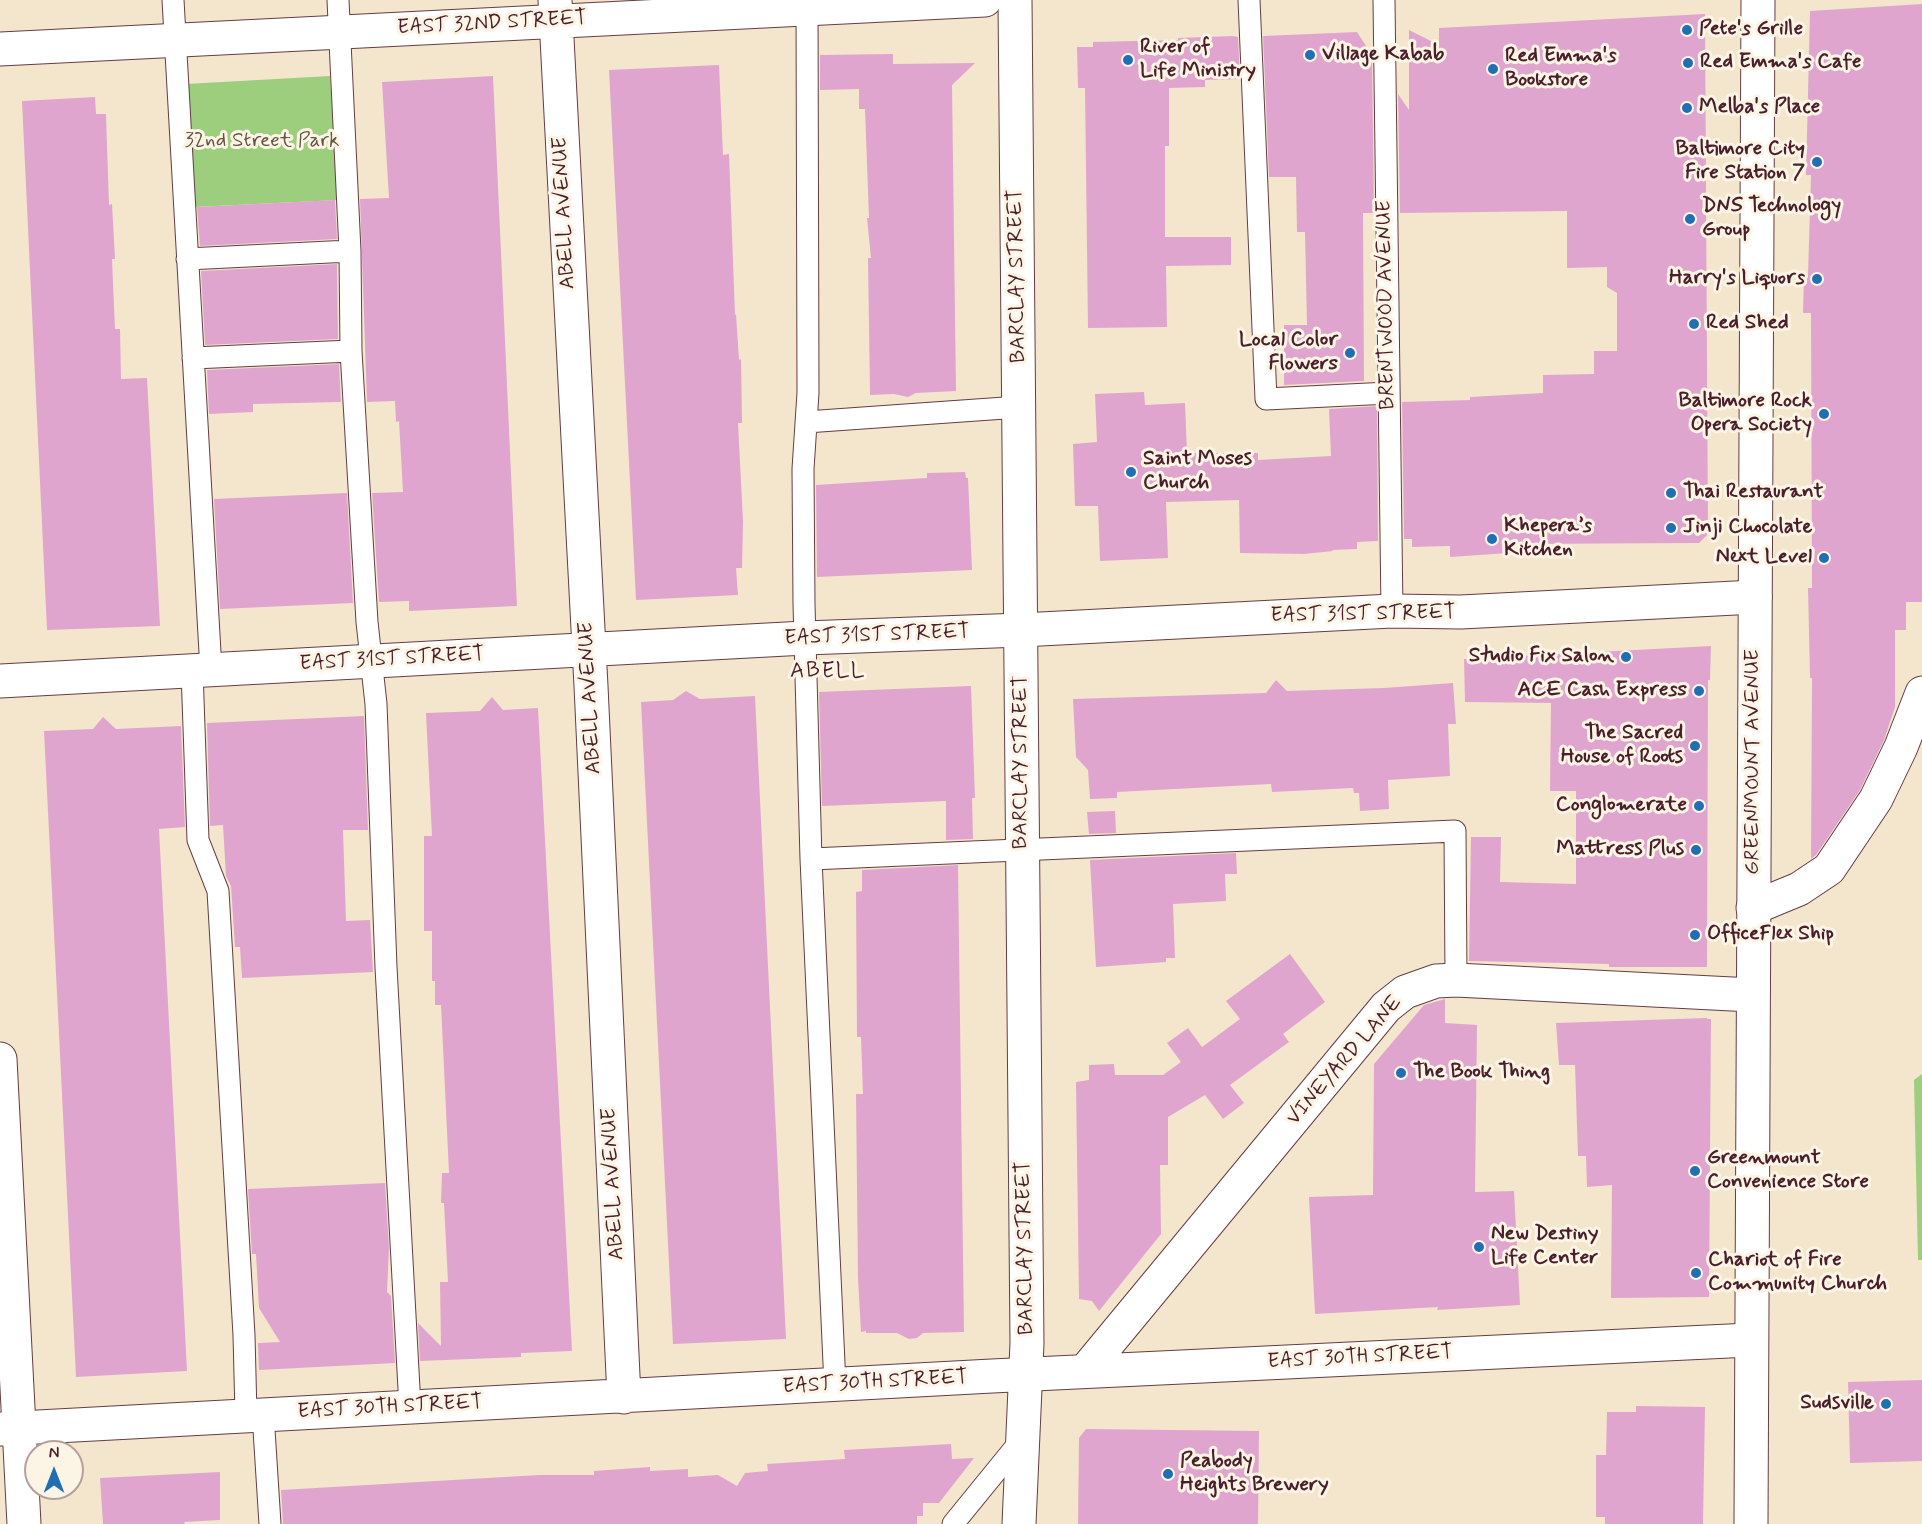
<!DOCTYPE html>
<meta charset="utf-8">
<style>
body{margin:0}
#map{position:relative;width:1922px;height:1524px;overflow:hidden;background:#f4e6cc;font-family:Mynerve,sans-serif}
canvas{display:block}
.north{position:absolute;left:24px;top:1440px;width:60px;height:60px;box-sizing:border-box;background:#fcf5e5;border:2px solid #b59f9b;border-radius:50%;rotate:0deg;font-size:16px;font-weight:700;line-height:24px;text-align:center;color:#4a1f2b}
.north::after{content:'';display:block;margin:auto;width:21px;height:27px;background:#1f6fb2;clip-path:polygon(50% 0,100% 100%,50% 72%,0 100%)}
</style>
<div id="map">
<canvas width="1922" height="1524"></canvas>
<div class="north">N</div>
</div>
<script>
const c = document.querySelector('canvas').getContext('2d');
c.lineJoin = 'round';
function paint(path, color) {
  c.fillStyle = color;
  c.fill(path, 'evenodd');
}
function poly(rows) {
  const path = new Path2D();
  for (const r of rows) {
    path.moveTo(r[0], r[1]);
    for (let i = 2; i < r.length; i += 2) path.lineTo(r[i], r[i + 1]);
  }
  return path;
}
function trace(path, color, width, dash) {
  c.strokeStyle = color;
  c.lineWidth = width;
  c.lineCap = dash ? 'butt' : 'round';
  c.setLineDash(dash || []);
  c.stroke(path);
}
function write(font, color, halo, rows, align = 'center') {
  c.font = font + ' Mynerve,sans-serif';
  c.lineWidth = 6;
  c.setLineDash([]);
  c.textBaseline = 'middle';
  c.strokeStyle = halo;
  c.fillStyle = color;
  for (const [text, x, y, turn = 0] of rows) {
    c.save();
    c.translate(x, y);
    c.rotate((+turn || 0) * Math.PI / 180);
    c.textAlign = isNaN(turn) ? turn : align;
    if (halo) c.strokeText(text, 0, 0);
    c.fillText(text, 0, 0);
    c.restore();
  }
}
const green = poly([
 [330,76,338,200,194,207,186,84],
 [1922,1074,1922,1260,1918,1260,1914,1080]
]);
const building = poly([
 [1922,4,1922,602,1906,602,1906,630,1895,630,1895,707,1884,740,1860,790,1816,855,1811,859,1812,678,1810,678,1808,588,1812,588,1811,313,1803,313,1804,275,1808,275,1811,175,1806,175,1810,11],
 [1705,14,1708,534,1699,543,1508,544,1508,553,1450,557,1450,546,1412,547,1412,539,1404,539,1402,402,1470,400,1470,397,1543,393,1543,375,1594,374,1594,351,1617,351,1617,293,1607,287,1607,267,1567,268,1567,211,1400,213,1398,94,1409,110,1409,30,1439,45,1439,28],
 [1357,32,1372,55,1374,213,1363,213,1364,381,1284,385,1284,325,1307,325,1305,232,1297,232,1296,177,1269,177,1263,36],
 [1233,36,1238,37,1240,79,1205,80,1205,87,1169,88,1169,146,1165,146,1165,237,1231,237,1231,265,1166,266,1167,327,1088,328,1085,88,1078,88,1077,47,1093,47,1093,42,1178,40,1178,38],
 [893,54,893,64,975,63,952,85,956,391,916,393,908,397,894,394,870,395,868,258,871,258,867,218,869,218,865,109,859,109,859,89,820,90,820,55],
 [719,65,723,155,729,154,735,315,736,314,739,360,741,359,742,423,738,423,743,521,742,568,736,568,738,595,636,600,609,70],
 [493,76,517,606,409,611,409,601,379,602,372,493,403,492,399,421,396,422,395,401,367,402,360,199,389,198,382,82],
 [95,97,96,114,106,114,109,205,112,204,115,259,112,259,115,329,120,329,121,379,147,378,160,626,47,630,22,101],
 [335,200,337,239,200,246,197,207],
 [337,264,338,339,205,345,201,271],
 [339,364,341,402,253,404,253,412,209,414,207,370],
 [1144,392,1145,405,1185,403,1187,453,1258,453,1258,460,1331,456,1329,409,1377,406,1378,541,1357,542,1357,549,1332,550,1333,551,1304,554,1240,553,1239,500,1166,502,1168,558,1100,561,1098,506,1075,506,1073,444,1097,442,1095,394],
 [965,472,966,478,968,478,972,570,817,577,816,485,927,478,927,473],
 [347,493,353,603,220,609,214,499],
 [1711,646,1710,680,1708,680,1707,967,1609,967,1609,964,1469,961,1471,837,1501,837,1500,882,1576,884,1576,791,1550,791,1551,703,1465,702,1464,659],
 [1276,680,1287,691,1384,688,1453,683,1456,724,1448,724,1450,776,1388,780,1389,809,1360,811,1359,793,1354,793,1353,788,1272,792,1271,784,1117,792,1117,798,1090,799,1088,770,1076,757,1073,699,1266,693],
 [971,686,975,798,972,798,973,839,946,840,946,801,822,806,819,692],
 [686,691,700,699,755,696,786,1339,673,1344,641,702,673,700],
 [492,697,503,710,538,708,572,1351,521,1353,521,1357,420,1361,418,1323,441,1346,440,1282,448,1282,444,1203,441,1203,442,1173,449,1173,441,1005,435,1005,435,981,432,981,432,931,424,931,424,836,432,836,426,713,480,711],
 [364,716,368,830,343,830,346,921,370,920,373,972,242,978,240,947,235,947,231,886,226,876,223,825,210,826,207,723],
 [103,717,116,729,181,726,185,827,159,829,187,1371,76,1377,44,731,93,729],
 [1115,811,1116,833,1089,834,1087,812],
 [1236,853,1237,874,1225,874,1226,901,1173,904,1175,958,1166,958,1166,962,1096,967,1090,860],
 [958,865,964,1332,923,1333,917,1338,909,1339,897,1333,866,1333,866,1331,861,1332,858,1278,856,1094,863,1094,861,1037,857,1037,856,892,862,891,862,870],
 [1290,954,1325,1002,1283,1034,1289,1042,1230,1085,1244,1103,1223,1119,1205,1095,1168,1117,1168,1165,1160,1165,1161,1234,1099,1311,1092,1301,1079,1299,1076,1082,1089,1080,1089,1065,1114,1064,1115,1075,1163,1075,1181,1062,1167,1043,1188,1028,1202,1047,1240,1019,1226,1001],
 [1445,999,1445,1023,1477,1025,1475,1192,1514,1191,1520,1305,1437,1310,1438,1307,1315,1314,1309,1197,1373,1195,1374,1064,1424,1005],
 [1707,1018,1707,1019,1711,1019,1709,1297,1611,1298,1612,1185,1587,1187,1586,1156,1578,1156,1575,1065,1559,1065,1556,1023],
 [385,1183,389,1248,387,1292,391,1296,395,1363,259,1370,258,1343,280,1342,259,1308,256,1254,252,1254,248,1189],
 [1922,1380,1922,1461,1850,1463,1848,1382],
 [1636,1406,1705,1407,1703,1524,1605,1524,1605,1517,1596,1517,1596,1455,1606,1455,1607,1412,1636,1412],
 [1086,1429,1259,1431,1258,1524,1078,1524,1079,1438],
 [951,1444,952,1459,974,1458,939,1503,923,1503,923,1516,917,1516,917,1524,283,1524,281,1490,539,1475,594,1475,594,1471,650,1467,650,1471,688,1469,688,1477,718,1475,737,1486,745,1473,768,1471,767,1464,845,1459,844,1450],
 [220,1472,220,1520,184,1522,185,1524,103,1524,100,1478]
]);
const lane = poly([
 [173,0,211,670],
 [338,0,350,251,351,351,367,622,376,704,386,967,410,1407],
 [807,0,808,393,803,469,804,604,811,859,835,1385],
 [1249,0,1266,399,1389,393],
 [1384,0,1392,611],
 [187,259,350,251],
 [193,358,351,351],
 [806,422,1019,407],
 [192,671,198,840,218,891,244,1335,246,1415],
 [811,859,1455,831,1456,980],
 [263,1414,270,1524],
 [953,1524,1023,1438]
]);
const street = poly([
 [555,0,591,686,624,1397],
 [0,49,985,0],
 [0,681,805,638,1021,630,1392,611,1461,612,1755,597],
 [1753,908,1799,889,1829,869,1876,799,1901,747,1922,693],
 [0,1059,24,1524],
 [1085,1371,1386,1007,1405,992,1436,981,1456,980,1752,995],
 [0,1429,992,1376,1750,1340]
]);
const secondary = poly([
 [1015,0,1027,1343,1019,1524]
]);
const primary = poly([
 [1751,1524,1758,0]
]);
const markers = [
 [1687,30,6,"#1f6fb2"],
 [1310,55,6,"#1f6fb2"],
 [1128,60,6,"#1f6fb2"],
 [1688,63,6,"#1f6fb2"],
 [1493,69,6,"#1f6fb2"],
 [1687,108,6,"#1f6fb2"],
 [1817,162,6,"#1f6fb2"],
 [1690,219,6,"#1f6fb2"],
 [1817,279,6,"#1f6fb2"],
 [1694,324,6,"#1f6fb2"],
 [1350,353,6,"#1f6fb2"],
 [1824,414,6,"#1f6fb2"],
 [1131,472,6,"#1f6fb2"],
 [1671,493,6,"#1f6fb2"],
 [1671,528,6,"#1f6fb2"],
 [1492,539,6,"#1f6fb2"],
 [1824,558,6,"#1f6fb2"],
 [1626,657,6,"#1f6fb2"],
 [1699,691,6,"#1f6fb2"],
 [1695,746,6,"#1f6fb2"],
 [1699,806,6,"#1f6fb2"],
 [1696,850,6,"#1f6fb2"],
 [1695,935,6,"#1f6fb2"],
 [1401,1073,6,"#1f6fb2"],
 [1695,1171,6,"#1f6fb2"],
 [1479,1247,6,"#1f6fb2"],
 [1696,1273,6,"#1f6fb2"],
 [1886,1404,6,"#1f6fb2"],
 [1168,1474,6,"#1f6fb2"]
];
const streetNames = [
 ["EAST 32ND STREET",492,24,-3],
 ["ABELL AVENUE",565,213,-93],
 ["BARCLAY STREET",1018,276,-91],
 ["BRENTWOOD AVENUE",1387,305,-91],
 ["EAST 31ST STREET",1363,615,-1],
 ["EAST 31ST STREET",877,636,-2],
 ["EAST 31ST STREET",392,660,-3],
 ["ABELL AVENUE",591,698,-93],
 ["BARCLAY STREET",1022,762,-90],
 ["GREENMOUNT AVENUE",1754,762,-90],
 ["VINEYARD LANE",1345,1061,-49],
 ["ABELL AVENUE",614,1184,-93],
 ["BARCLAY STREET",1026,1248,-91],
 ["EAST 30TH STREET",1360,1358,-3],
 ["EAST 30TH STREET",875,1383,-3],
 ["EAST 30TH STREET",390,1408,-3]
];
const poiNames = [
 ["Pete's Grille",1699,30],
 ["River of",1140,48],
 ["Life Ministry",1140,72],
 ["Village Kabab",1322,55],
 ["Red Emma's",1505,57],
 ["Bookstore",1505,81],
 ["Red Emma's Cafe",1700,63],
 ["Melba's Place",1699,108],
 ["Baltimore City",1805,150,"right"],
 ["Fire Station 7",1805,174,"right"],
 ["DNS Technology",1702,207],
 ["Group",1702,231],
 ["Harry's Liquors",1805,279,"right"],
 ["Red Shed",1706,324],
 ["Local Color",1338,341,"right"],
 ["Flowers",1338,365,"right"],
 ["Baltimore Rock",1812,402,"right"],
 ["Opera Society",1812,426,"right"],
 ["Saint Moses",1143,460],
 ["Church",1143,484],
 ["Thai Restaurant",1683,493],
 ["Khepera’s",1504,527],
 ["Kitchen",1504,551],
 ["Jinji Chocolate",1683,528],
 ["Next Level",1812,558,"right"],
 ["Studio Fix Salon",1614,657,"right"],
 ["ACE Cash Express",1687,691,"right"],
 ["The Sacred",1683,734,"right"],
 ["House of Roots",1683,758,"right"],
 ["Conglomerate",1687,806,"right"],
 ["Mattress Plus",1684,850,"right"],
 ["OfficeFlex Ship",1707,935],
 ["The Book Thing",1413,1073],
 ["Greenmount",1707,1159],
 ["Convenience Store",1707,1183],
 ["New Destiny",1491,1235],
 ["Life Center",1491,1259],
 ["Chariot of Fire",1708,1261],
 ["Community Church",1708,1285],
 ["Sudsville",1874,1404,"right"],
 ["Peabody",1180,1462],
 ["Heights Brewery",1180,1486]
];
const parkNames = [
 ["32nd Street Park",262,142]
];
const neighbourhoodNames = [
 ["ABELL",828,672]
];
paint(green, '#9cce7d');
paint(building, '#e0a5ce');
trace(lane, '#643d43', 23);
trace(street, '#643d43', 35);
trace(secondary, '#643d43', 35);
trace(primary, '#643d43', 35);
trace(lane, '#fff', 21);
trace(street, '#fff', 33);
trace(secondary, '#fff', 33);
trace(primary, '#fff', 33);
for (const [x, y, r, color] of markers) {
  const dot = new Path2D();
  dot.arc(x, y, r, 0, 2 * Math.PI);
  c.fillStyle = color;
  c.fill(dot);
  trace(dot, '#fcf5e5', 2);
}
write('21px', '#4a1f2b', '#fcf5e5', streetNames);
write('bold 21px', '#4a1f2b', '#fcf5e5', poiNames, 'left');
write('21px', '#635444', '#fcf5e5', parkNames);
c.letterSpacing = '1.5px';
write('22px', '#4a1f2b', '#fcf5e5', neighbourhoodNames);
c.letterSpacing = '0px';
</script>
